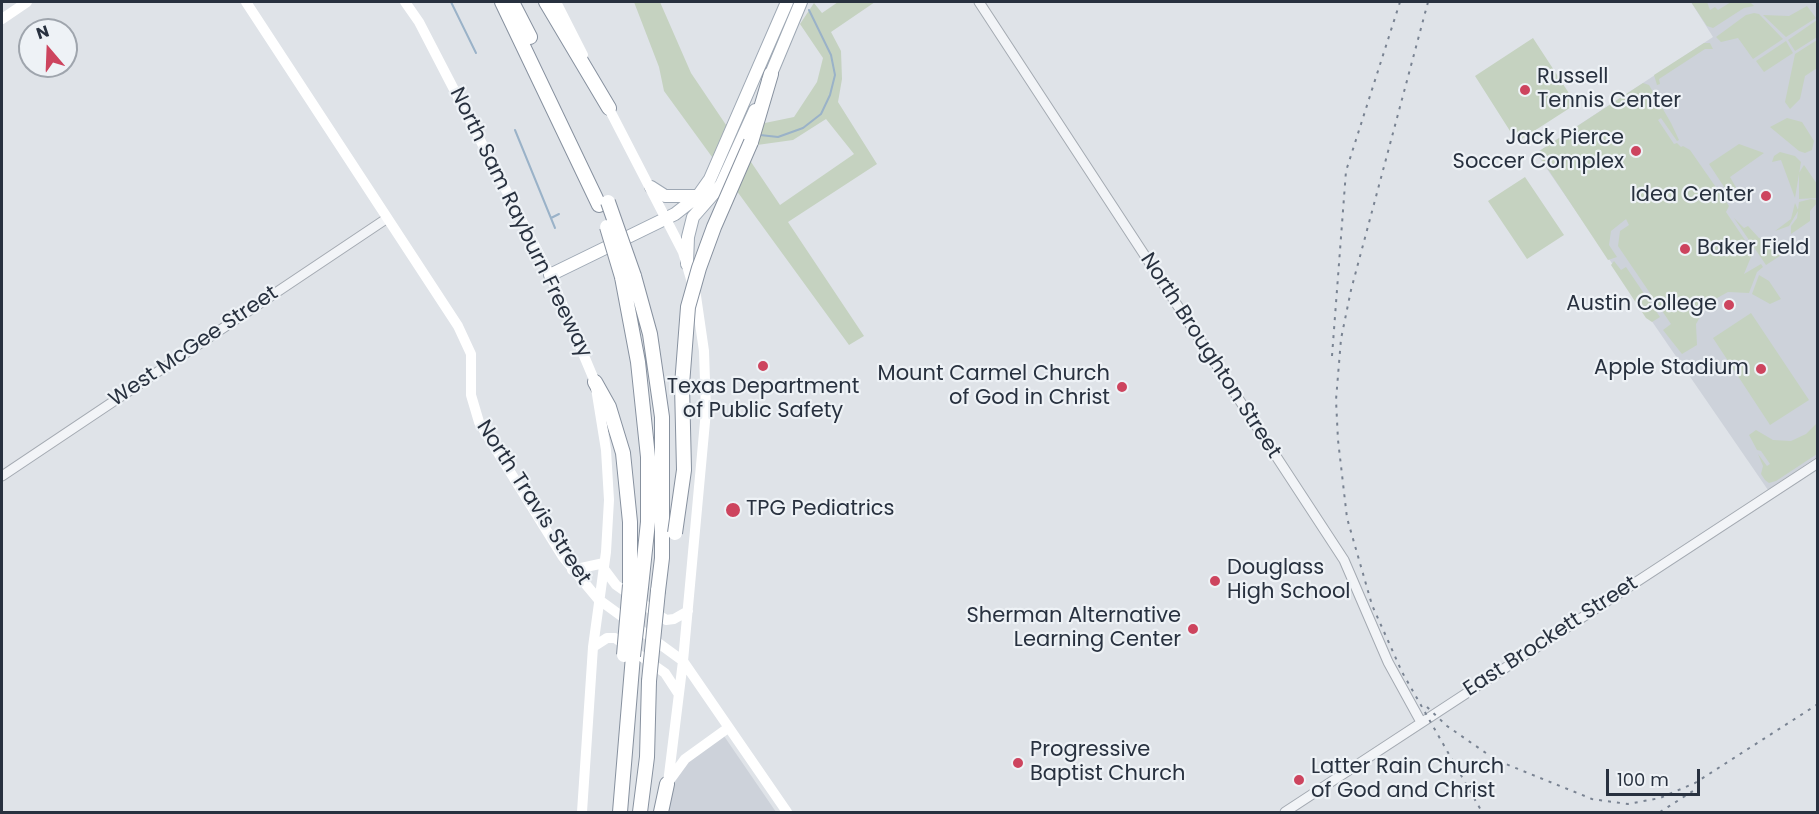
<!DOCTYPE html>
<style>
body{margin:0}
#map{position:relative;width:1819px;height:814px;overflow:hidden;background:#dfe3e8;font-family:Poppins,sans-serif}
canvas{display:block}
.frame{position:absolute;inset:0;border:3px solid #28313f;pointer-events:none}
.north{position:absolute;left:18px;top:18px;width:60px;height:60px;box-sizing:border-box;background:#eef2f6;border:2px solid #9fa5ad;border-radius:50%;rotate:341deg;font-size:16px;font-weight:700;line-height:24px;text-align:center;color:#28313f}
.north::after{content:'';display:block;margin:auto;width:21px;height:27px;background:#cd445e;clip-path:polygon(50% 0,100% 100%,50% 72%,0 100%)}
.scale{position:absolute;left:1606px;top:769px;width:94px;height:27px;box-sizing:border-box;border:3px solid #28313f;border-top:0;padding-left:8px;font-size:18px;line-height:21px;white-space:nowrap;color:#28313f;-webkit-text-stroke:4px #eef2f6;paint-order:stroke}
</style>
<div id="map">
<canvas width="1819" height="814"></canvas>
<div class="frame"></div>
<div class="north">N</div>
<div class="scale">100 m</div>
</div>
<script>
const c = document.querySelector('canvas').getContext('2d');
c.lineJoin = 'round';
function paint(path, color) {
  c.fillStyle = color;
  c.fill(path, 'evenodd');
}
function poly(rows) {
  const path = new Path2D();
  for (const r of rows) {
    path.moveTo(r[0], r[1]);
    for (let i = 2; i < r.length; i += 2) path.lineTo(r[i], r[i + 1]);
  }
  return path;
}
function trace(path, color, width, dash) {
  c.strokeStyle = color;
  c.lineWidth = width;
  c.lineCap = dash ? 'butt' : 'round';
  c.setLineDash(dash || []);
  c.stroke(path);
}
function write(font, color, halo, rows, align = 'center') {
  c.font = font + ' Poppins,sans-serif';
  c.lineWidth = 4.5;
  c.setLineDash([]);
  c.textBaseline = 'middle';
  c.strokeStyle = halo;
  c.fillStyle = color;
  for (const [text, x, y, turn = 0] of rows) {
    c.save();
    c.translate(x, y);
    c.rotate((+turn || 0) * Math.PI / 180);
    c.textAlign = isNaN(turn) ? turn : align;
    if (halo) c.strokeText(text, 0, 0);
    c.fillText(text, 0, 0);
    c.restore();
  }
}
const built = poly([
 [1691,2,1817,2,1817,457,1768,490,1536,153,1713,37],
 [724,736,776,812,666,812,668,791,685,762]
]);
const green = poly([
 [634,2,660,2,691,73,780,205,854,154,826,119,793,140,757,145,760,124,794,117,817,82,823,58,800,24,814,3,822,13,838,2,875,2,831,32,841,51,842,79,838,102,877,164,788,222,864,336,849,345,664,91,659,67],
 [1691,2,1707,2,1710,10,1715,7,1718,10,1731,2,1750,2,1754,6,1744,8,1713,28,1707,26],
 [1807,6,1816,18,1786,37,1763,15,1789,16],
 [1754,13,1759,14,1783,39,1753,59,1738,38,1721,42,1716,37,1746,15],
 [1817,20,1817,37,1795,51,1788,40],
 [1533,38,1576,104,1517,142,1475,76],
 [1817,40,1817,68,1805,76,1800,99,1790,109,1785,102,1795,54],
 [1786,41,1793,53,1764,72,1756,61],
 [1704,43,1710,43,1713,49,1705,49,1659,79,1660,84,1657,85,1654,75],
 [1643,83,1649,85,1671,123,1679,140,1677,141,1661,118,1658,120,1674,144,1677,143,1681,147,1683,146,1690,150,1729,206,1726,212,1753,252,1744,274,1761,264,1763,267,1757,272,1749,293,1728,292,1708,303,1696,324,1697,345,1682,354,1663,330,1671,324,1618,246,1620,231,1629,225,1626,219,1611,231,1609,245,1617,257,1608,260,1538,154,1541,150],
 [1787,118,1802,122,1814,141,1812,150,1805,153,1799,151,1770,127],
 [1739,144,1764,153,1730,177,1742,198,1734,202,1709,164],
 [1780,152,1795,156,1801,162,1795,198,1781,160,1772,162,1774,156],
 [1804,165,1817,184,1817,198,1799,199,1799,173],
 [1525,177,1564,235,1527,259,1488,201],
 [1811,199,1817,200,1817,203,1810,211,1810,221,1791,234,1791,226,1797,218,1798,211,1789,226,1775,231,1791,219,1795,203,1798,210,1799,202],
 [1734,218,1744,228,1748,226,1759,238,1779,242,1786,252,1766,265],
 [1614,261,1621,270,1626,267,1660,317,1652,322,1646,318,1611,265],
 [1759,275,1769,281,1781,299,1770,304,1752,294],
 [1751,313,1809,400,1770,425,1713,338],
 [1817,423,1817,454,1776,481,1769,483,1765,480,1761,474,1763,466,1758,454,1767,466,1770,464,1761,451,1757,450,1749,435,1756,430,1773,440,1791,441,1806,434]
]);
const stream = poly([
 [451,2,476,53],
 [515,130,555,228],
 [760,135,778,137,803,128,821,114,830,95,835,75,831,55,809,10],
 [551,218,559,214]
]);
const tertiary = poly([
 [979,2,1344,560,1388,662,1421,722],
 [2,476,386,219],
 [1285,812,1818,463]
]);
const secondary = poly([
 [246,2,458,326,471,354,471,395,479,422,563,557,598,599,683,661,787,812],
 [405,2,419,22,550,275,595,382,606,450,609,500,606,552,593,647,582,812],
 [556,2,583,55],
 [2,19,27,2],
 [605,101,683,252,696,296,704,351,706,411,683,661,667,791],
 [604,569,616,585,666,620,674,619,688,611],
 [572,570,604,563],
 [593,647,607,638,615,638,665,673,678,693],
 [669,781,685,759,728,728]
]);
const primary = poly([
 [768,81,801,2],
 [651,187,665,196,698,196],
 [687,264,688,237,693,217,721,185,755,110],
 [550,275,675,214,698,196,710,179,787,2]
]);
const motorway = poly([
 [502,2,599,205],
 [512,2,530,37],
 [546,2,609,108],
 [751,142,771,74],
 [634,276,650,334,662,417,662,558,658,591],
 [622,277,638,362,648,457,648,522,641,587],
 [595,382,609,407,623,453,630,522,630,585],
 [620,812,633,656],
 [640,812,647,757,649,681],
 [661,812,667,784]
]);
const rail = poly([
 [1428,2,1351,290,1341,339,1336,400,1338,440,1347,518,1372,605,1402,672,1482,812],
 [1332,356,1346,171,1400,2],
 [1427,707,1447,726,1496,760,1592,799,1628,804,1660,798,1695,783,1818,704],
 [1660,812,1693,791]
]);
const motorwayBridge = poly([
 [608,202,634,276],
 [607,227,622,277],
 [675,533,684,470,682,385,688,307,699,268,714,227,751,142],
 [624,655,630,585],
 [633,656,641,587],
 [649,681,658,591]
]);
const markers = [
 [1525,90,6,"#cd445e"],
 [1636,151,6,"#cd445e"],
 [1766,196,6,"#cd445e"],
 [1685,249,6,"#cd445e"],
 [1729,305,6,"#cd445e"],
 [763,366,6,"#cd445e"],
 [1761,369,6,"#cd445e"],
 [1122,387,6,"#cd445e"],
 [733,510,8,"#cd445e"],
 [1215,581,6,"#cd445e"],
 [1193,629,6,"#cd445e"],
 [1018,763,6,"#cd445e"],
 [1299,780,6,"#cd445e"]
];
const poiNames = [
 ["Russell",1537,78],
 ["Tennis Center",1537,102],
 ["Jack Pierce",1624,139,"right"],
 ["Soccer Complex",1624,163,"right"],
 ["Idea Center",1754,196,"right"],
 ["Baker Field",1697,249],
 ["Austin College",1717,305,"right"],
 ["Apple Stadium",1749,369,"right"],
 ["Mount Carmel Church",1110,375,"right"],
 ["of God in Christ",1110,399,"right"],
 ["Texas Department",763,388,"center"],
 ["of Public Safety",763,412,"center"],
 ["TPG Pediatrics",746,510],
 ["Douglass",1227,569],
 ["High School",1227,593],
 ["Sherman Alternative",1181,617,"right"],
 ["Learning Center",1181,641,"right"],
 ["Progressive",1030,751],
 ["Baptist Church",1030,775],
 ["Latter Rain Church",1311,768],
 ["of God and Christ",1311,792]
];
const streetNames = [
 ["North Sam Rayburn Freeway",520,223,64],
 ["West McGee Street",194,347,-34],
 ["North Broughton Street",1210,356,57],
 ["North Travis Street",533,503,57],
 ["East Brockett Street",1551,637,-33]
];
paint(built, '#cdd2da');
paint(green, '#c5d2c0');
trace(stream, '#9ab2c8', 2);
trace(tertiary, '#a4aab2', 11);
trace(primary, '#9ea8b4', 14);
trace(motorway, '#87919f', 16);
trace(tertiary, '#f2f4f7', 9);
trace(secondary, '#fff', 10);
trace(primary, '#fff', 12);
trace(motorway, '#fff', 14);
trace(rail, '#798392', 2, [3, 6]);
trace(motorwayBridge, '#87919f', 16, []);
trace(motorwayBridge, '#fff', 14);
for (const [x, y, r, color] of markers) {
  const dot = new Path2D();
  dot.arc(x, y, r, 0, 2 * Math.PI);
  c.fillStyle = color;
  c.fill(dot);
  trace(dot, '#eef2f6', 2);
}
write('21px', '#28313f', '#eef2f6', poiNames, 'left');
write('21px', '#28313f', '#eef2f6', streetNames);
</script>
